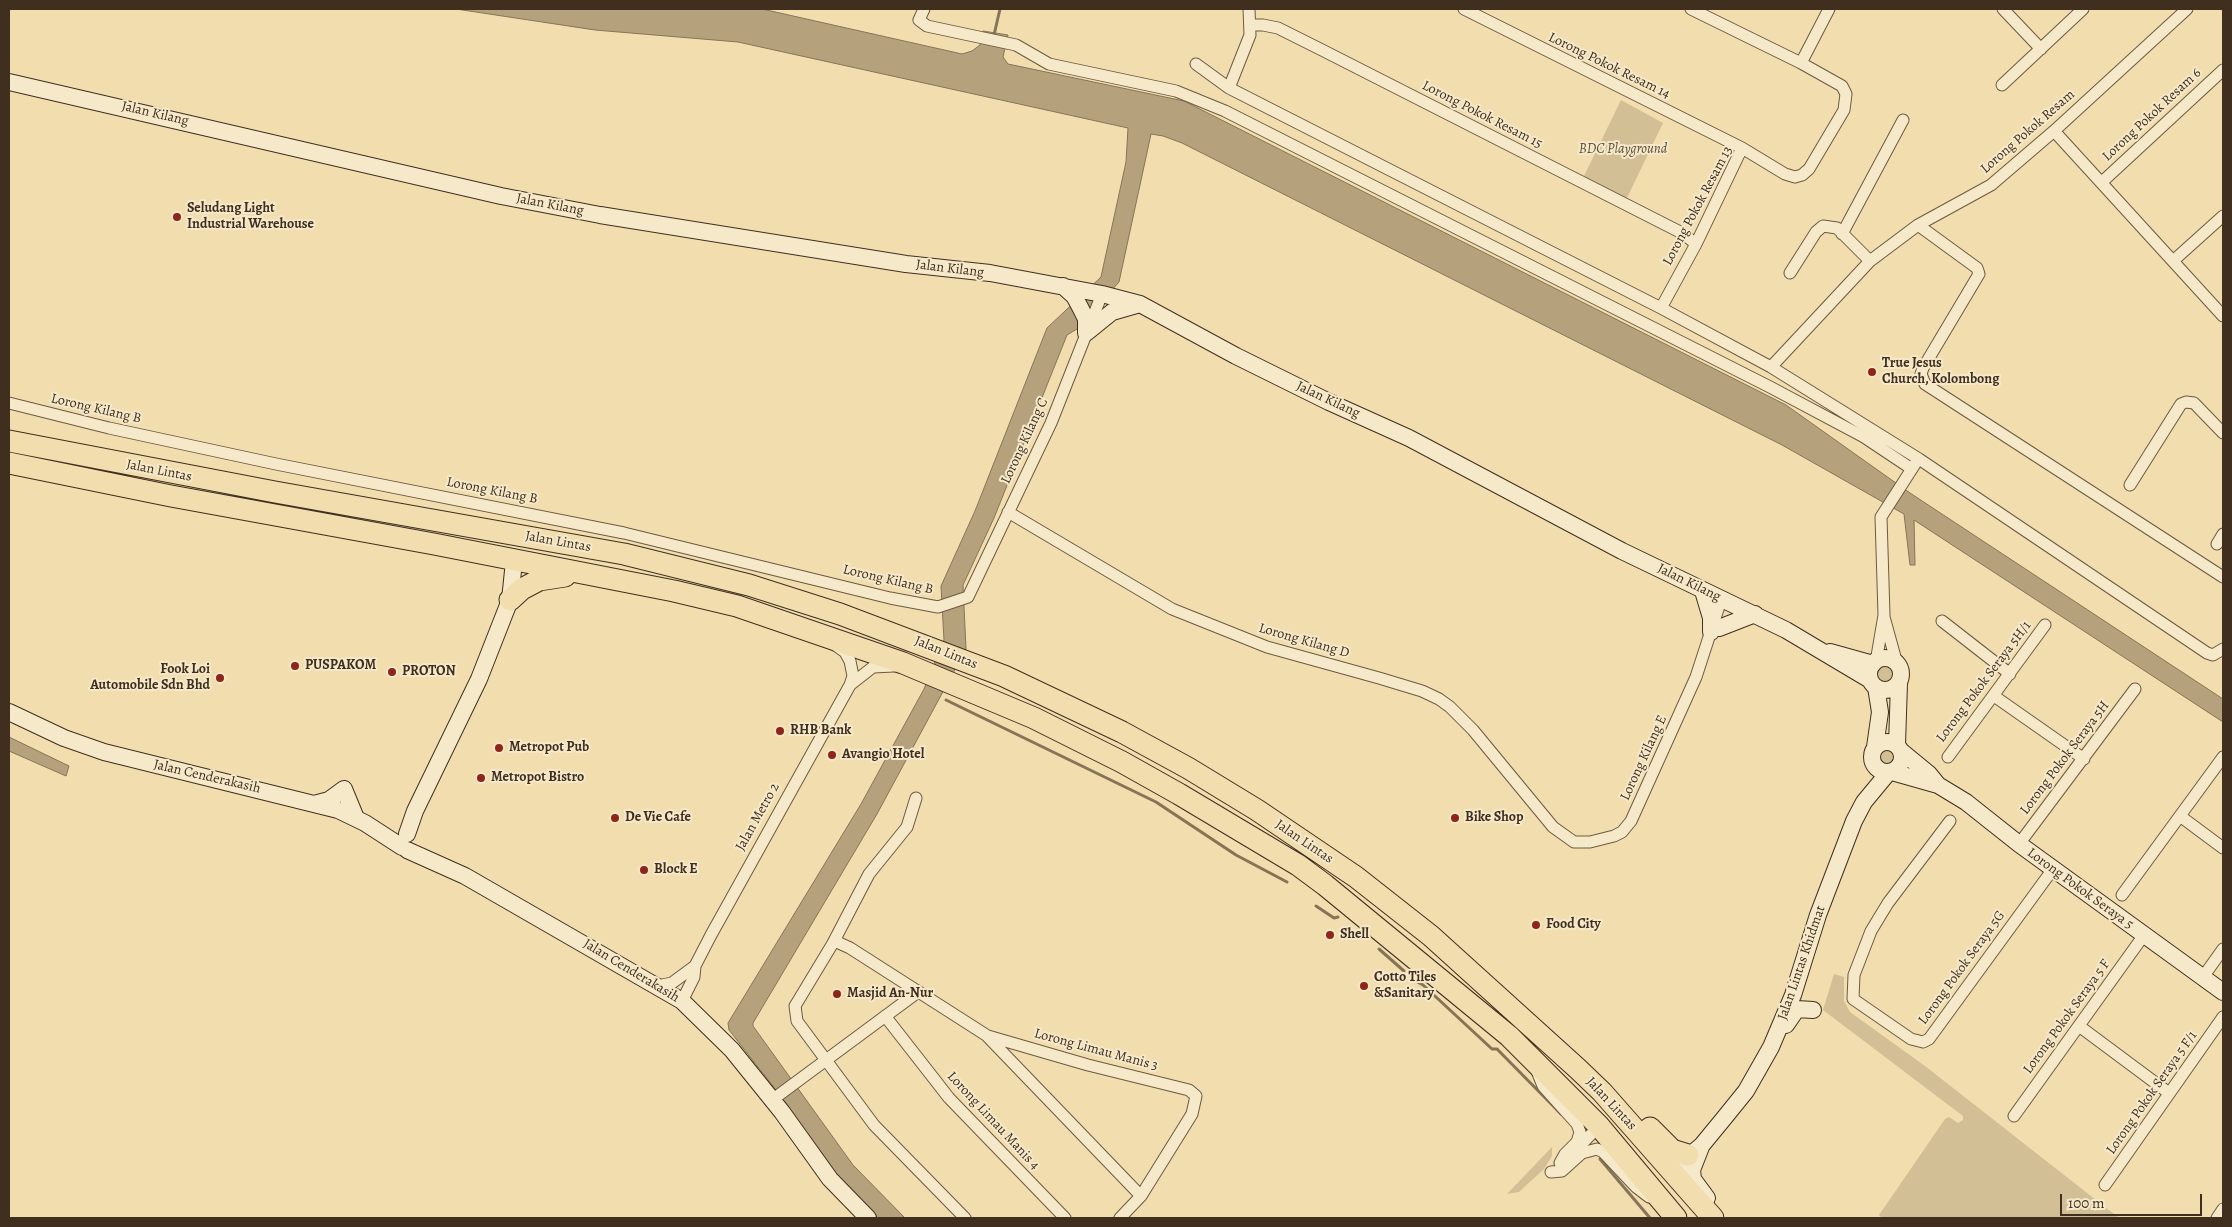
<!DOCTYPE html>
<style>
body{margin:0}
#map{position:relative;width:2232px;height:1227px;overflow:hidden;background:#f1ddae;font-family:Alegreya,serif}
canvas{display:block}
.frame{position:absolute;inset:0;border:10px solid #402f1f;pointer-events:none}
.scale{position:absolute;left:2060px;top:1194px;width:142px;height:22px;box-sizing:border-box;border:2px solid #402f1f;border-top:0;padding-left:6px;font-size:15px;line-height:18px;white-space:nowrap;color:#402f1f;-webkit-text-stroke:4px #f6e9ca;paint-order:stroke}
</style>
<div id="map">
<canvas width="2232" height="1227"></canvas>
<div class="frame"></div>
<div class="scale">100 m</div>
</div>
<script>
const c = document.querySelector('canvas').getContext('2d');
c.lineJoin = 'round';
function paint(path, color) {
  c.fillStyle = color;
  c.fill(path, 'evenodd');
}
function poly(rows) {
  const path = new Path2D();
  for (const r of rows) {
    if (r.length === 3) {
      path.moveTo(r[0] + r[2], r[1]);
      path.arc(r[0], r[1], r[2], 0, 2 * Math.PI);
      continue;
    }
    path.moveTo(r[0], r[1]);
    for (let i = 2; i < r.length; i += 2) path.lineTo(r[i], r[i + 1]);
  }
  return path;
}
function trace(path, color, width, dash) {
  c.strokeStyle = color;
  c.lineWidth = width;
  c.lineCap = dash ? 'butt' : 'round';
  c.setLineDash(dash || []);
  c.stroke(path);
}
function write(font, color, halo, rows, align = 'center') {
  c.font = font + ' Alegreya,serif';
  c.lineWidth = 4;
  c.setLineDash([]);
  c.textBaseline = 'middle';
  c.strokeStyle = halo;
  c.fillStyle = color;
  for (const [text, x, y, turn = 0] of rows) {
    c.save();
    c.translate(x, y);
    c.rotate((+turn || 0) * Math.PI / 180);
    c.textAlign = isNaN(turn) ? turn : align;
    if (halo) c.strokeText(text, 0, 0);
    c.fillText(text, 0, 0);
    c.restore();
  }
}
const green = poly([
 [1621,100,1663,123,1626,200,1583,178],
 [1885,675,8],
 [1887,757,9],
 [1834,974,1844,977,1844,1001,1850,1012,1925,1066,2119,1218,1882,1218,1879,1215,1945,1119,1949,1117,1958,1123,1963,1120,1963,1116,1823,1010],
 [1552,1147,1552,1156,1544,1169,1519,1192,1507,1194]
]);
const water = poly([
 [456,9,762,9,962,54,972,51,980,45,983,31,1008,35,1003,57,1008,64,1184,101,1786,405,1910,493,2223,699,2223,722,1914,520,1915,565,1910,565,1904,514,1782,445,1182,143,1163,136,1151,134,1119,282,1077,329,1067,335,994,518,963,585,966,649,877,814,753,1023,753,1026,853,1165,905,1218,878,1218,835,1175,776,1090,729,1030,728,1023,861,804,924,689,944,640,941,586,975,511,1047,328,1101,277,1126,162,1128,128,738,42,595,30,456,9],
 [9,737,69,766,66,776,9,751,9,737]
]);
const stream = poly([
 [994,35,1000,9],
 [946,700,1156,802,1236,855,1287,882],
 [1316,906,1334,918,1338,917],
 [1379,949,1404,971],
 [1412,979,1423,985,1492,1049,1497,1049,1561,1114],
 [1600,1159,1650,1218]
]);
const street = poly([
 [924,9,919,20,927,26,1016,45,1049,64,1176,91,1225,111,1770,387,1864,437,1912,469],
 [1249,9,1250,35,1229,88,1661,308,1771,367,1919,459,2207,653,2213,655,2223,649],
 [1464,9,1742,148],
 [2003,9,2041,49],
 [1251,25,1263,25,1278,28,1324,51,1682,233,1696,244],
 [1801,63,1829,9],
 [1196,64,1229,88],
 [2002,85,2083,9],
 [2054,131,2223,316],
 [2102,182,2223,70],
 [1918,225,1977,268,1979,274,1923,368,1921,374,1925,384,2223,577],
 [1842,234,1903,120],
 [2173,261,2223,216],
 [1790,273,1816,232,1823,226,1837,228,1870,261],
 [1661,308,1696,244,1742,148,1785,174,1795,177,1802,175,1809,169,1844,110,1846,94,1842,86,1801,63,1691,9],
 [1771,367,1870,261,1918,225,1991,185,2054,131,2187,9],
 [9,403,109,428,276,464,624,533,890,598,938,607,968,597,1051,423,1102,294],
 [2130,485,2181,404,2186,402,2194,403,2223,433],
 [1008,512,1172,609,1267,647,1379,678,1422,691,1439,699,1450,707,1473,730,1553,827,1574,842,1590,842,1614,836,1622,832,1631,821,1696,677,1721,600],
 [2217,544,2223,534],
 [1884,617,1897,664],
 [1942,621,2010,674],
 [1876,662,1884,615,1881,517,1915,464],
 [850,685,873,667,894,666],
 [1994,696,2084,759],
 [1948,757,2045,625],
 [2180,816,2223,848],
 [1950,821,1888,903,1871,931,1854,975,1853,999,1911,1039,1923,1042,1929,1039,2053,869],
 [2019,844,2135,689],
 [2122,895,2223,757],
 [833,943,869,874,907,827,916,798],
 [2203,977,2223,949],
 [657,986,672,983,695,966],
 [682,1001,694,977,695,966,711,935,850,685,853,676,850,661,845,652,835,645],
 [885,1016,949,1098,1065,1218],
 [2079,1026,2169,1093],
 [988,1036,1088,1065,1189,1090,1196,1096,1192,1114,1141,1196,1120,1218],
 [1537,1071,1543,1086,1577,1124,1580,1132,1577,1142,1565,1154,1560,1163],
 [772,1100,918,992],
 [2014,1116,2144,935],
 [1577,1149,1599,1126],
 [1551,1172,1562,1171,1582,1153,1597,1149,1603,1152,1636,1187,1649,1197],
 [2105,1185,2223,1017],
 [965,1218,874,1125,797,1021,795,1006,833,943,837,942,850,948,986,1035,1141,1196],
 [2217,1218,2223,1209]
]);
const secondary = poly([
 [9,82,501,196,600,215,906,264,990,273,1102,294,1140,304,1236,356,1329,402,1409,438,1622,551,1786,630,1870,680],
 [1063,286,1074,296,1080,307,1086,319,1086,333],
 [1086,333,1112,312,1140,304],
 [1703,591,1711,618,1711,632],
 [1719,628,1755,614],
 [1830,652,1873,664],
 [1885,674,16],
 [9,712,64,738,104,752,338,810,365,823,402,847],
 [1887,757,15],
 [1897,745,1899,683],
 [1875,747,1880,712,1876,687],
 [1901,751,1929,774,1938,785],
 [1892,772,1938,785,1966,802,2019,844,2223,992],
 [314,804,329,800,344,789,356,818],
 [407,834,415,811,479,679,510,600,514,561],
 [407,850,465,876,682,1001,732,1050,782,1112,830,1179,868,1218],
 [1786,1025,1797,1009,1813,1010],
 [1701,1147,1692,1170,1693,1179,1707,1198],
 [1681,1163,1702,1145,1725,1117,1746,1091,1771,1047,1793,995,1818,915,1854,821,1864,802,1888,773]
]);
const highway = poly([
 [9,441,275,492,624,554,749,585,840,614,1004,676,1122,732,1188,768,1257,810,1356,877,1431,936,1578,1069,1602,1092,1713,1218],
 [9,463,171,496,434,544,674,591,737,606,903,663,1034,718,1122,762,1179,794,1298,865,1325,885,1509,1036,1599,1126,1676,1218],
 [510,600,522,589,539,580,565,576],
 [1650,1128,1672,1150,1688,1155]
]);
const markers = [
 [177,217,5,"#8f2418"],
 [1872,372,5,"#8f2418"],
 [295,666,5,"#8f2418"],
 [392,672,5,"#8f2418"],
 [220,678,5,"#8f2418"],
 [780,731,5,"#8f2418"],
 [499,748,5,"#8f2418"],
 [832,755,5,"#8f2418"],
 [481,778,5,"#8f2418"],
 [615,818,5,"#8f2418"],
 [1455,818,5,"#8f2418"],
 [644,870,5,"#8f2418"],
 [1536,925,5,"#8f2418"],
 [1330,935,5,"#8f2418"],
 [1364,986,5,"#8f2418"],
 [837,994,5,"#8f2418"]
];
const streetNames = [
 ["Lorong Pokok Resam 14",1609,66,26],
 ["Jalan Kilang",155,114,13],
 ["Lorong Pokok Resam 15",1482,115,27],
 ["Lorong Pokok Resam 6",2152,115,-43],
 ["Lorong Pokok Resam",2028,132,-41],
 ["Jalan Kilang",550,205,11],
 ["Lorong Pokok Resam 13",1698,206,-62],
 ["Jalan Kilang",950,269,7],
 ["Jalan Kilang",1328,400,25],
 ["Lorong Kilang B",96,409,13],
 ["Lorong Kilang C",1025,441,-65],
 ["Jalan Lintas",159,471,11],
 ["Lorong Kilang B",492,491,11],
 ["Jalan Lintas",558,542,10],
 ["Lorong Kilang B",888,580,13],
 ["Jalan Kilang",1689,583,26],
 ["Lorong Kilang D",1304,641,16],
 ["Jalan Lintas",946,653,22],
 ["Lorong Pokok Seraya 5H/1",1984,682,-53],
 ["Lorong Kilang E",1644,758,-65],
 ["Lorong Pokok Seraya 5H",2065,758,-53],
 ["Jalan Cenderakasih",207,777,13],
 ["Jalan Metro 2",758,817,-61],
 ["Jalan Lintas",1304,842,34],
 ["Lorong Pokok Seraya 5",2080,889,36],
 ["Jalan Lintas Khidmat",1802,963,-71],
 ["Lorong Pokok Seraya 5G",1962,968,-54],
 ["Jalan Cenderakasih",631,971,31],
 ["Lorong Pokok Seraya 5 F",2067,1017,-54],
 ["Lorong Limau Manis 3",1096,1050,15],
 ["Lorong Pokok Seraya 5 F/1",2152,1093,-55],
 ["Jalan Lintas",1611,1104,47],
 ["Lorong Limau Manis 4",993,1121,47]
];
const parkNames = [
 ["BDC Playground",1623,150]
];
const poiNames = [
 ["Seludang Light",187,209],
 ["Industrial Warehouse",187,225],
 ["True Jesus",1882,364],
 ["Church, Kolombong",1882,380],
 ["PUSPAKOM",305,666],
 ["Fook Loi",210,670,"right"],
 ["Automobile Sdn Bhd",210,686,"right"],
 ["PROTON",402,672],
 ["RHB Bank",790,731],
 ["Metropot Pub",509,748],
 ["Avangio Hotel",842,755],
 ["Metropot Bistro",491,778],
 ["De Vie Cafe",625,818],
 ["Bike Shop",1465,818],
 ["Block E",654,870],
 ["Food City",1546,925],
 ["Shell",1340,935],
 ["Cotto Tiles",1374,978],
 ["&Sanitary",1374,994],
 ["Masjid An-Nur",847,994]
];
paint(green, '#d3bf96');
paint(water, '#b5a27d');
trace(water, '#867457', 1);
trace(stream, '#867457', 3);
trace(street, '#6c5a43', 13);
trace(secondary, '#402f1f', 18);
trace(highway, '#402f1f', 23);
trace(street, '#f6e9ca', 11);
trace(secondary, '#f6e9ca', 16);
trace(highway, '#f1ddae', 21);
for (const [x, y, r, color] of markers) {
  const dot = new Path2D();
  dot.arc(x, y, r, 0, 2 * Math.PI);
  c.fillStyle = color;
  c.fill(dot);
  trace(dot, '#f6e9ca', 2);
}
write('14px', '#402f1f', '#f6e9ca', streetNames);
write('italic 14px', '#5d4c37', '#f6e9ca', parkNames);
write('bold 14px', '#402f1f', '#f6e9ca', poiNames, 'left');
</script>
